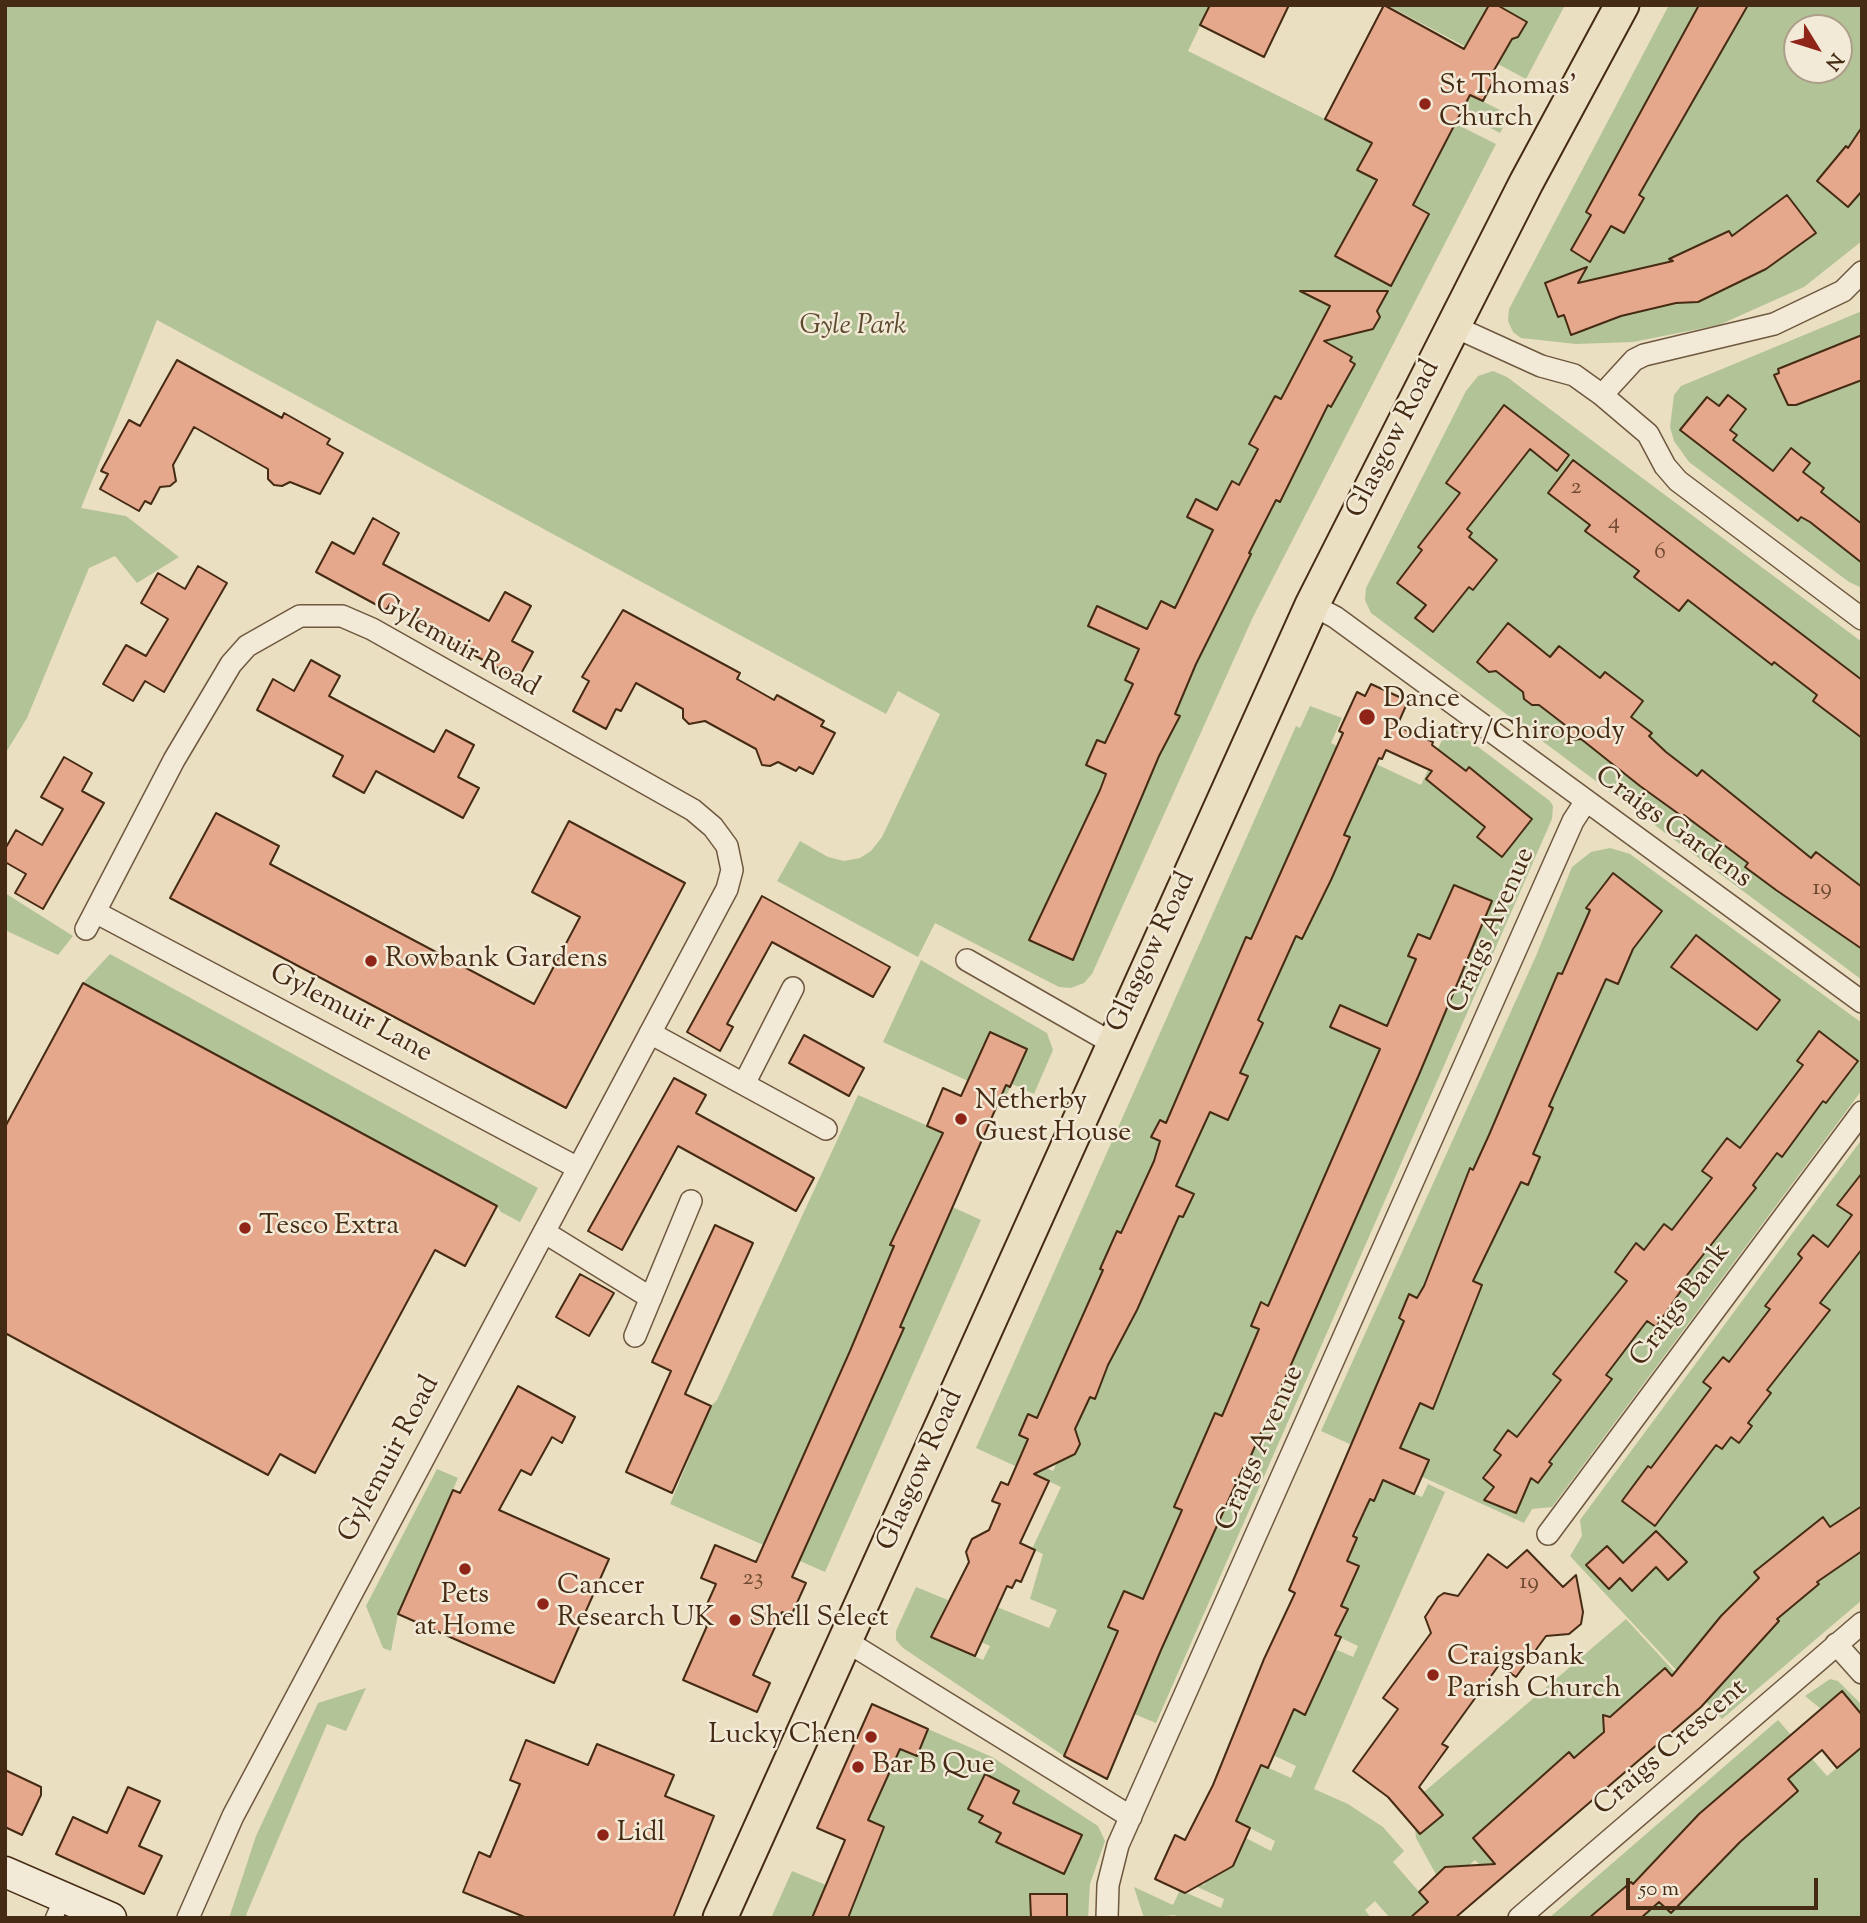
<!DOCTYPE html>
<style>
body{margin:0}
#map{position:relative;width:1867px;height:1923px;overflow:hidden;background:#ebdfc2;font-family:"Sorts Mill Goudy",serif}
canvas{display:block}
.frame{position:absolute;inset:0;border:7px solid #452b13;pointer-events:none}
.north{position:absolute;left:1783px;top:14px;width:70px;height:70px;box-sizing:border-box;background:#f2ead7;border:2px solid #ad9e89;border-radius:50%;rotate:128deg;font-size:19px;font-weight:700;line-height:28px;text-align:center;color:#452b13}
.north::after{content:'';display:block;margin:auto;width:24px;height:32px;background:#8f2418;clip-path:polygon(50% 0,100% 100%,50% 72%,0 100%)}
.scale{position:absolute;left:1626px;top:1878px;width:192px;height:32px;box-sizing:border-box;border:4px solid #452b13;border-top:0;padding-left:9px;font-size:21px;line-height:24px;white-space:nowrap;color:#452b13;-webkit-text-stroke:5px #f2ead7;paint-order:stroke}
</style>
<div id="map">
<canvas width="1867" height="1923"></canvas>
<div class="frame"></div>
<div class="north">N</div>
<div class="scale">50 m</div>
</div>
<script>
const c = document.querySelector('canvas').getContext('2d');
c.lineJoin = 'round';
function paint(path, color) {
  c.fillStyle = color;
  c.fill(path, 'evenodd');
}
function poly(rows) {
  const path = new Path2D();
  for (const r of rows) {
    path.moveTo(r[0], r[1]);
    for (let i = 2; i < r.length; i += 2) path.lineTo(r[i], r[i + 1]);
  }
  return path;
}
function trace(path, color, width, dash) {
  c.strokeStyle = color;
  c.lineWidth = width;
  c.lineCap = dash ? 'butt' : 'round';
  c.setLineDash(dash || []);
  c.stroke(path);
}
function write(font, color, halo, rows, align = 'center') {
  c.font = font + ' "Sorts Mill Goudy",serif';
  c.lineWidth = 5;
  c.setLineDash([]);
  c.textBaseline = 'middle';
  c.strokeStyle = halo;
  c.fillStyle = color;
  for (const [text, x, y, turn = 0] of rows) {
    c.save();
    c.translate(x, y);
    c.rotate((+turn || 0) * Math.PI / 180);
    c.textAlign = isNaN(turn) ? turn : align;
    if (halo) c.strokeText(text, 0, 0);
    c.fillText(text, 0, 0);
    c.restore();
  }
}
const green = poly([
 [5,5,1210,5,1188,51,1325,119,1403,83,1357,170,1415,200,1456,124,1496,144,1253,617,1092,974,1084,983,1071,988,1059,987,935,923,918,957,777,881,800,841,828,857,844,861,860,858,871,851,882,837,940,714,898,691,886,714,157,320,81,508,126,516,179,557,137,583,115,556,89,568,27,718,5,754],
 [1205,594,1226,605,1204,648,1151,622,1161,601,1178,609],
 [1387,5,1565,5,1526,79],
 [1669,5,1862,5,1862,241,1804,287,1719,325,1633,342,1576,344,1521,338,1513,332,1508,321,1509,309],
 [1797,28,1839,28,1839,70,1797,70],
 [1470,95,1510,115,1500,133,1461,113],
 [1862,311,1862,588,1849,582,1689,462,1674,441,1670,427,1674,395,1681,386],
 [1493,371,1507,377,1862,642,1862,980,1371,613,1365,600,1366,588,1466,391,1478,376],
 [1310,706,1342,718,1331,743,1421,785,1449,725,1550,801,1553,806,1552,819,1156,1723,1091,1696,1064,1756,903,1648,896,1640,896,1631,916,1587,948,1600,931,1637,983,1660,990,1646,981,1642,977,1599,1049,1628,1057,1610,1030,1599,1043,1554,1032,1549,1061,1487,976,1448,1296,726,1300,728],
 [1028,1415,1080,1444,1074,1454,1068,1457,1061,1454,1053,1471,1021,1457,1028,1439,1019,1434],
 [1610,848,1630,854,1862,1023,1862,1090,1552,1507,1532,1509,1524,1523,1321,1431,1536,956,1572,867,1591,852],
 [5,893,73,936,58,955,5,930],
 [110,954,538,1188,520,1222,501,1212,497,1206,83,983],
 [921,960,1047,1033,1053,1050,1034,1094,1012,1084,1005,1098,883,1042],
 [858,1095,944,1133,917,1191,981,1220,825,1572,670,1504,711,1406,717,1400],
 [1862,1139,1862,1600,1722,1719,1570,1556,1582,1536,1580,1520],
 [437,1469,458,1478,398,1614,391,1651,383,1648,366,1606],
 [1383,1480,1422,1497,1428,1484,1445,1492,1314,1789,1348,1804,1383,1827,1404,1851,1393,1862,1428,1902,1410,1918,1390,1918,1375,1901,1365,1910,1371,1918,1177,1918,1175,1915,1144,1918,1134,1887,1173,1905,1180,1890,1221,1908,1224,1899,1186,1882,1189,1878,1204,1885,1225,1840,1192,1825,1198,1813,1271,1851,1275,1841,1236,1821,1229,1750,1291,1778,1296,1766,1273,1755,1278,1715,1247,1701,1252,1690,1305,1715,1318,1688,1293,1675,1335,1649,1353,1657,1358,1646,1335,1635,1347,1609,1328,1600,1354,1577,1359,1566,1335,1555,1350,1555,1361,1517,1370,1499,1374,1501],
 [1626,1619,1704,1704,1700,1708,1665,1668,1630,1699,1616,1718,1608,1716,1603,1719,1604,1728,1611,1737,1594,1741,1586,1748,1591,1754,1580,1764,1569,1753,1586,1805,1582,1809,1553,1775,1541,1778,1473,1838,1504,1875,1496,1883,1475,1860,1460,1873,1438,1878,1416,1838,1415,1828,1421,1834,1443,1815,1424,1792],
 [1830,1679,1838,1681,1862,1705,1862,1715,1842,1692,1821,1709,1805,1696],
 [366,1688,346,1731,327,1724,246,1915,250,1918,229,1918,256,1836,318,1703],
 [1778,1720,1827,1776,1862,1747,1862,1918,1549,1918],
 [928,1729,992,1757,1098,1826,1105,1841,1090,1884,1088,1918,848,1918,884,1828,868,1820,900,1749,917,1756],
 [792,1871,826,1885,812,1918,771,1918]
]);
const building = poly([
 [1210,5,1289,5,1264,57,1200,25,1210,5],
 [1384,5,1464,49,1489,5,1497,5,1527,22,1518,37,1512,39,1493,72,1497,74,1483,101,1470,95,1413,205,1429,214,1391,286,1335,256,1377,180,1357,170,1372,143,1325,119,1384,5],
 [1699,5,1748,5,1639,195,1644,198,1624,233,1611,226,1590,262,1571,250,1591,215,1586,212,1699,5],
 [1862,127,1862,191,1848,207,1817,181,1846,146,1848,148,1862,127],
 [1787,195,1816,233,1766,269,1698,302,1676,303,1621,316,1571,335,1564,315,1558,317,1545,283,1587,267,1578,283,1673,261,1669,259,1729,231,1732,236,1787,195],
 [1300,291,1388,291,1377,311,1380,317,1373,329,1324,341,1352,357,1350,361,1355,364,1331,407,1328,405,1280,502,1276,500,1249,553,1251,554,1196,664,1175,714,1180,716,1159,756,1073,960,1029,940,1100,790,1106,774,1086,765,1097,740,1105,743,1133,684,1125,680,1139,649,1088,626,1097,606,1147,629,1161,601,1175,608,1213,530,1187,517,1196,499,1217,510,1232,481,1239,485,1258,449,1249,444,1275,396,1281,399,1330,306,1300,291],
 [1862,335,1862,380,1796,405,1788,405,1774,375,1779,373,1778,369,1862,335],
 [177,360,282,418,284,413,330,439,327,444,343,453,320,494,290,482,282,486,274,485,268,479,268,469,194,427,173,465,176,481,170,486,160,487,151,504,145,501,139,511,100,489,108,474,101,471,129,420,140,426,177,360],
 [1728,395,1746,409,1730,430,1737,435,1733,440,1773,471,1791,448,1810,463,1803,472,1824,488,1821,492,1862,524,1862,563,1810,522,1801,517,1798,521,1680,430,1707,397,1719,406,1728,395],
 [1504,405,1569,455,1557,471,1530,449,1467,529,1472,533,1469,537,1497,560,1473,590,1469,587,1433,632,1415,618,1426,605,1397,583,1422,550,1418,547,1460,493,1446,483,1504,405],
 [1573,460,1862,680,1862,738,1813,701,1817,695,1774,662,1772,665,1688,600,1679,611,1634,577,1639,571,1585,531,1590,525,1548,493,1573,460],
 [373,518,399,533,383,564,489,621,505,592,531,606,512,641,533,652,518,679,450,642,453,637,390,604,386,610,316,572,332,542,354,554,373,518],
 [198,566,227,583,164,692,145,681,133,701,103,684,126,645,146,656,168,619,141,603,158,573,185,589,198,566],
 [623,610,740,673,737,679,774,700,777,695,824,721,821,726,835,733,813,774,799,767,796,771,778,762,770,766,762,765,756,749,705,721,689,724,683,718,683,709,636,683,621,711,616,709,606,729,573,711,589,681,582,677,623,610],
 [1508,623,1550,657,1559,646,1600,678,1605,672,1643,701,1631,717,1652,733,1649,736,1666,752,1697,776,1702,770,1811,858,1816,852,1862,887,1862,949,1776,890,1745,867,1748,863,1684,815,1683,817,1640,786,1581,739,1574,740,1566,733,1565,725,1539,705,1532,705,1524,699,1523,692,1496,671,1489,672,1477,662,1508,623],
 [311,660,340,676,329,696,434,752,446,730,474,745,458,777,479,788,463,818,376,771,364,793,333,776,343,756,257,710,273,679,294,691,311,660],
 [1371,684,1408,701,1397,726,1433,742,1432,745,1466,771,1469,767,1532,819,1502,857,1477,837,1485,827,1426,779,1432,771,1386,750,1382,759,1379,758,1344,835,1350,837,1331,880,1302,939,1296,936,1258,1020,1263,1023,1240,1073,1248,1076,1228,1120,1210,1112,1176,1186,1194,1194,1183,1217,1179,1216,1137,1310,1108,1365,1095,1399,1090,1397,1075,1429,1080,1444,1075,1454,1034,1474,1049,1481,1020,1543,1035,1550,1021,1582,1016,1580,1012,1588,1007,1586,975,1656,931,1637,969,1562,966,1552,972,1539,989,1530,1000,1504,992,1501,1001,1482,1008,1485,1028,1439,1019,1435,1028,1414,1037,1418,1103,1270,1100,1269,1117,1231,1121,1233,1154,1161,1160,1141,1151,1137,1160,1120,1166,1123,1246,937,1251,939,1343,733,1339,731,1357,692,1365,696,1371,684],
 [64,757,92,773,82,791,104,803,43,909,15,893,26,874,5,862,5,849,16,830,42,845,63,809,41,797,64,757],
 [216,813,279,846,270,864,534,1004,580,917,532,892,569,821,685,883,566,1108,170,898,216,813],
 [1613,873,1662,911,1633,949,1618,984,1606,979,1549,1106,1553,1108,1533,1154,1540,1157,1528,1185,1521,1182,1473,1281,1482,1285,1433,1409,1420,1403,1400,1448,1429,1460,1414,1494,1383,1480,1374,1501,1370,1499,1353,1536,1357,1538,1347,1561,1359,1566,1341,1606,1348,1609,1335,1635,1341,1637,1305,1715,1294,1709,1268,1768,1261,1765,1236,1821,1250,1828,1233,1866,1185,1893,1155,1879,1175,1835,1185,1840,1213,1785,1264,1659,1295,1593,1289,1590,1404,1321,1399,1318,1409,1294,1417,1298,1424,1286,1470,1168,1473,1170,1489,1135,1558,973,1562,974,1590,910,1586,908,1613,873],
 [1454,885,1492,901,1418,1077,1245,1469,1243,1468,1161,1650,1107,1779,1064,1756,1118,1631,1108,1627,1124,1591,1143,1599,1182,1510,1174,1507,1215,1413,1222,1416,1259,1329,1251,1326,1261,1302,1268,1306,1380,1049,1330,1027,1340,1005,1387,1026,1416,959,1408,956,1418,934,1430,939,1454,885],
 [762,896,890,967,873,997,772,942,727,1024,733,1027,720,1051,687,1032,762,896],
 [1696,935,1780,1000,1757,1030,1671,967,1696,935],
 [83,983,497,1206,465,1266,435,1250,315,1473,280,1454,268,1475,5,1333,5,1127,83,983],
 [1819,1031,1858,1061,1826,1103,1823,1101,1782,1157,1777,1153,1753,1185,1756,1188,1684,1279,1687,1282,1656,1327,1647,1321,1606,1375,1612,1379,1549,1462,1552,1464,1538,1483,1531,1478,1516,1513,1484,1500,1494,1487,1483,1478,1501,1455,1494,1450,1508,1430,1517,1437,1561,1380,1553,1374,1627,1281,1615,1272,1636,1243,1644,1250,1664,1224,1672,1230,1712,1178,1702,1171,1727,1138,1740,1148,1803,1065,1797,1061,1819,1031],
 [990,1032,1027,1049,1010,1087,1006,1085,900,1327,904,1328,792,1577,806,1583,791,1616,782,1612,753,1675,770,1683,757,1712,683,1680,707,1626,699,1622,716,1584,701,1578,715,1545,756,1562,850,1351,894,1246,890,1245,943,1133,927,1126,943,1088,961,1096,990,1032],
 [804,1035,864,1068,849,1096,789,1063,804,1035],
 [674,1078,706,1095,696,1113,814,1178,796,1211,678,1146,622,1250,588,1231,674,1078],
 [1862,1173,1862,1249,1820,1303,1830,1310,1767,1390,1771,1393,1748,1423,1752,1426,1739,1443,1731,1437,1722,1449,1716,1445,1655,1526,1622,1501,1648,1466,1651,1468,1711,1388,1703,1382,1723,1357,1729,1362,1770,1309,1765,1306,1802,1258,1798,1254,1813,1235,1828,1247,1852,1215,1837,1205,1862,1173],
 [715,1225,753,1243,685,1394,711,1406,672,1493,626,1472,671,1371,652,1362,715,1225],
 [580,1274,614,1293,589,1336,556,1317,580,1274],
 [518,1386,575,1417,562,1443,552,1437,531,1475,521,1470,499,1510,609,1559,554,1683,398,1614,453,1490,460,1493,518,1386],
 [1862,1506,1862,1551,1817,1582,1819,1584,1777,1619,1779,1621,1701,1707,1455,1918,1410,1918,1428,1902,1419,1892,1445,1867,1495,1864,1473,1838,1569,1752,1574,1758,1604,1732,1603,1715,1610,1717,1665,1668,1672,1676,1721,1616,1759,1578,1754,1572,1823,1517,1830,1527,1862,1506],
 [1656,1531,1687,1562,1668,1580,1656,1567,1632,1591,1620,1578,1609,1589,1586,1565,1607,1546,1623,1563,1656,1531],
 [1527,1550,1563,1587,1576,1575,1583,1612,1581,1624,1569,1634,1546,1636,1516,1677,1499,1665,1442,1744,1448,1747,1419,1787,1443,1815,1420,1834,1388,1797,1353,1771,1398,1709,1383,1698,1431,1633,1425,1617,1438,1597,1444,1593,1458,1596,1488,1554,1507,1568,1527,1550],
 [1842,1691,1862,1715,1862,1747,1837,1768,1822,1750,1788,1779,1798,1791,1740,1842,1671,1913,1659,1902,1641,1918,1589,1918,1631,1882,1633,1884,1699,1814,1842,1691],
 [872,1704,928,1729,917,1756,900,1749,868,1820,884,1827,848,1918,812,1918,845,1840,817,1828,872,1704],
 [526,1740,588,1765,597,1744,674,1775,665,1796,714,1816,673,1918,527,1918,463,1892,479,1852,490,1857,520,1784,510,1780,526,1740],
 [5,1770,41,1787,41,1795,22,1835,5,1827,5,1770],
 [985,1774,1019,1791,1013,1803,1082,1835,1064,1874,996,1842,1001,1833,979,1822,983,1816,968,1809,985,1774],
 [128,1787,160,1801,139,1846,162,1856,144,1894,56,1854,73,1817,107,1833,128,1787],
 [1030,1894,1067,1894,1067,1918,1031,1918,1030,1894]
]);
const pedestrian = poly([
 [54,1918,63,1897]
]);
const minor = poly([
 [1453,326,1541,366,1574,375,1602,395,1648,434,1665,466,1678,481,1862,619],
 [1602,395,1634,360,1644,355,1774,324,1843,291,1862,272],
 [1312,605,1335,617,1862,1002],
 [95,912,578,1168],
 [86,929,174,760,231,664,247,646,300,616,342,616,372,629,693,810,713,827,727,846,732,870,727,889,233,1816,188,1918],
 [967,960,1112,1043],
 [650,1033,826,1129],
 [744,1084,793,988],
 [544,1232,651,1298],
 [635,1336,691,1201],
 [1548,1534,1862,1112],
 [846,1641,1131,1817],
 [1836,1644,1862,1673],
 [1107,1918,1108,1885,1118,1845,1573,821,1586,801],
 [1519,1918,1862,1623]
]);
const secondary = poly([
 [5,1872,111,1918]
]);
const primary = poly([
 [720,1918,1312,605,1526,183,1622,5]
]);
const markers = [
 [1425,104,7,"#8f2418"],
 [1367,717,9,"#8f2418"],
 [371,961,7,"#8f2418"],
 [961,1119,7,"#8f2418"],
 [245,1228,7,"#8f2418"],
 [465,1569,7,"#8f2418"],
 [543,1604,7,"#8f2418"],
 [735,1620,7,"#8f2418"],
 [1433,1675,7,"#8f2418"],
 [871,1737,7,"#8f2418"],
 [858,1767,7,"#8f2418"],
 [603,1835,7,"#8f2418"]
];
const numberNames = [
 ["2",1576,489],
 ["4",1614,524],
 ["6",1660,554],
 ["19",1822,890],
 ["23",753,1580],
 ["19",1529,1584]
];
const poiNames = [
 ["St Thomas'",1439,88],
 ["Church",1439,120],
 ["Dance",1383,701],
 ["Podiatry/Chiropody",1383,733],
 ["Rowbank Gardens",385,961],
 ["Netherby",975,1103],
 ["Guest House",975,1135],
 ["Tesco Extra",259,1228],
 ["Cancer",557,1588],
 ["Research UK",557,1620],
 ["Pets",465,1597,"center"],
 ["at Home",465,1629,"center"],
 ["Shell Select",749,1620],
 ["Craigsbank",1447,1659],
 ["Parish Church",1447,1691],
 ["Lucky Chen",857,1737,"right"],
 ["Bar B Que",872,1767],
 ["Lidl",617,1835]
];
const parkNames = [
 ["Gyle Park",853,328]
];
const streetNames = [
 ["Glasgow Road",1395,440,-63],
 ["Gylemuir Road",456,647,29],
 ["Craigs Gardens",1672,829,36],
 ["Craigs Avenue",1493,931,-66],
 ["Glasgow Road",1153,953,-65],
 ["Gylemuir Lane",350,1015,28],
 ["Craigs Bank",1682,1306,-53],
 ["Craigs Avenue",1262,1449,-66],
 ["Gylemuir Road",391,1460,-62],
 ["Glasgow Road",922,1471,-66],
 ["Craigs Crescent",1672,1749,-41]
];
paint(green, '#b2c397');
paint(building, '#e6a88c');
trace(building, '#452b13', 2);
trace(pedestrian, '#6e583f', 19);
trace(minor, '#6e583f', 24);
trace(secondary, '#452b13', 33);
trace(primary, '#452b13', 37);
trace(pedestrian, '#f2ead7', 16);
trace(minor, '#f2ead7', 21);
trace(secondary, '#f2ead7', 30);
trace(primary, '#ebdfc2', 33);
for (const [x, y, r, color] of markers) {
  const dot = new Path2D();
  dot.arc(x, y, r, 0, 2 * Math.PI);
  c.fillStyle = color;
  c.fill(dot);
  trace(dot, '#f2ead7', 2.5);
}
write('24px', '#6d4a31', null, numberNames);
write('28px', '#452b13', '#f2ead7', poiNames, 'left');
write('italic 28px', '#5b492d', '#f2ead7', parkNames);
write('28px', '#452b13', '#f2ead7', streetNames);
</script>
